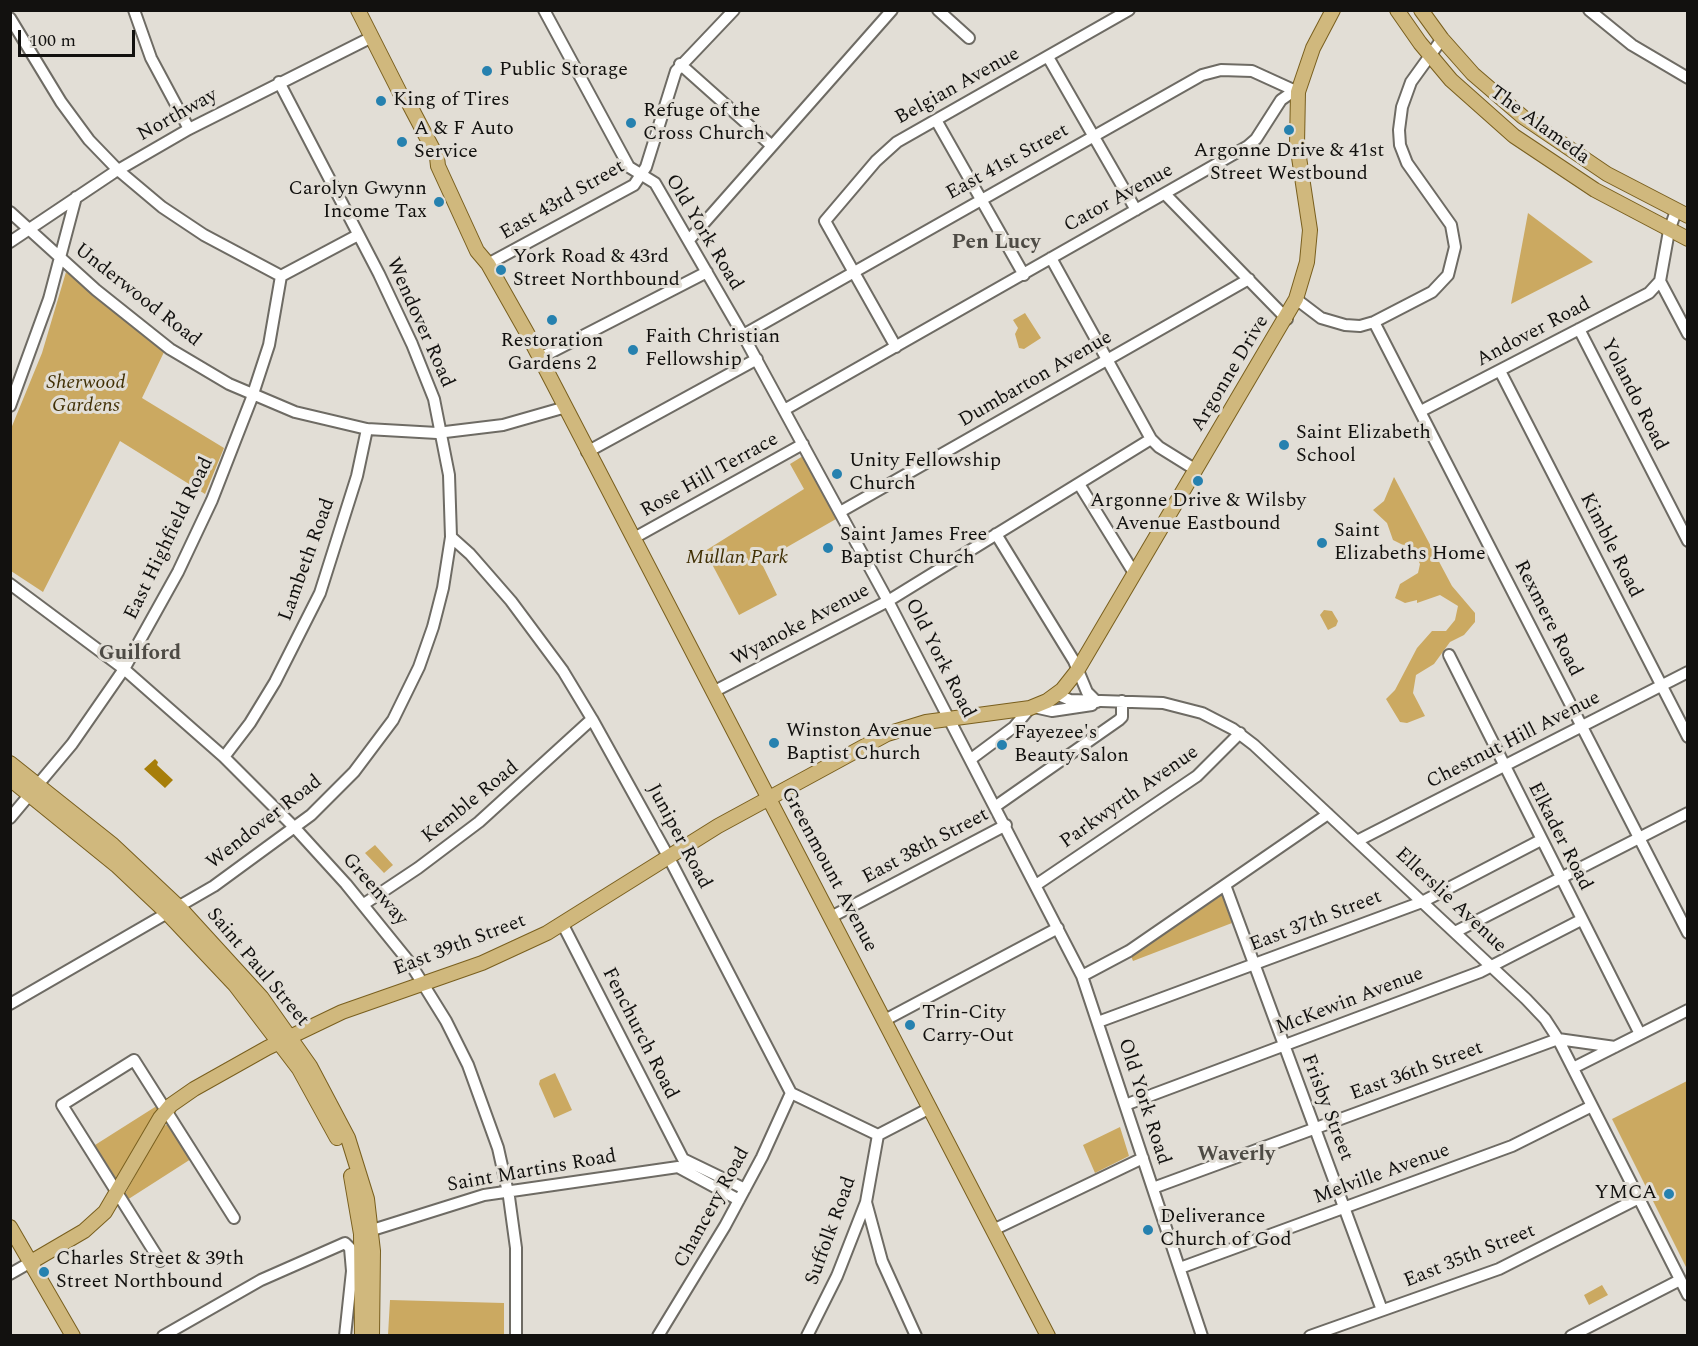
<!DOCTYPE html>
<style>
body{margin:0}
#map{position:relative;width:1698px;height:1346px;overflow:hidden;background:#e2ded6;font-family:Spectral,serif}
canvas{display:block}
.frame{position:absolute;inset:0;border:12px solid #12110f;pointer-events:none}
.scale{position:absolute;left:18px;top:30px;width:117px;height:27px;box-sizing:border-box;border:3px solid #12110f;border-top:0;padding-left:8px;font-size:18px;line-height:21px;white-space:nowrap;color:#12110f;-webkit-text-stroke:4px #e2ded6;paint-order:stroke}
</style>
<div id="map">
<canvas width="1698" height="1346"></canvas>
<div class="frame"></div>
<div class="scale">100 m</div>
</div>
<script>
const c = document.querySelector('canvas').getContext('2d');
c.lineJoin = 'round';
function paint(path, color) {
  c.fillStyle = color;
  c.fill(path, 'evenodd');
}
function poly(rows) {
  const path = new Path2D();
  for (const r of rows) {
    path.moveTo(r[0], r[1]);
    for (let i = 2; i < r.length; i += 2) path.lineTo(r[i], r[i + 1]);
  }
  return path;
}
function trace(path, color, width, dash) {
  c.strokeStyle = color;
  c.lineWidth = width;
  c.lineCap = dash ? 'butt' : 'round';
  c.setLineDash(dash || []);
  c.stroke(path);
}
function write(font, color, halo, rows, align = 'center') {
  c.font = font + ' Spectral,serif';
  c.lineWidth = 6;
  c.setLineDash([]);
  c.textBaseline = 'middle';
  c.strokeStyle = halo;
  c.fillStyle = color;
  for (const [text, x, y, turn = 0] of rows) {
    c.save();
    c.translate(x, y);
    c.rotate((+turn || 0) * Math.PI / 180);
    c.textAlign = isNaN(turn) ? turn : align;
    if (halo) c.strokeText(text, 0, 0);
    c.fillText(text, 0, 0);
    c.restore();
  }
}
const green = poly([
 [1528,213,1593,262,1511,304],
 [66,272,165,350,142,398,224,448,205,494,120,441,43,592,11,571,10,431,42,353],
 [1025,313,1041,338,1024,349,1019,348,1015,334,1018,328,1013,320],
 [803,456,836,519,761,562,777,595,739,615,705,551,804,489,790,464],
 [1394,477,1452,586,1475,613,1475,622,1464,635,1450,642,1434,664,1416,675,1413,693,1425,716,1407,723,1400,722,1386,699,1395,690,1417,648,1432,631,1446,631,1455,620,1458,606,1440,595,1417,603,1417,600,1405,603,1395,598,1400,584,1418,573,1420,564,1413,550,1393,540,1387,523,1373,510,1384,501],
 [1324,610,1332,611,1338,621,1336,626,1328,630,1320,615],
 [375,845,393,865,384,873,365,853],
 [1222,895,1232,923,1133,961,1131,956],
 [555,1073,572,1110,554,1118,539,1084,540,1080],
 [1687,1081,1687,1269,1612,1119],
 [155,1107,159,1108,119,1178,114,1179,95,1145],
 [168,1124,191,1159,127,1200,125,1194,162,1127],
 [1120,1127,1129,1156,1095,1173,1083,1145],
 [1602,1285,1608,1295,1589,1305,1584,1295],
 [390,1300,504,1303,504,1335,388,1335]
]);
const water = poly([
 [155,759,158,762,157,765,173,780,165,788,144,769]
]);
const minor = poly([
 [134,10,151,58,189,129],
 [544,10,629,167,655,183,743,335,888,601,1082,976,1202,1336],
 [938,10,969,38],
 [1589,10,1632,45,1688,78],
 [10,18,61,102,89,140,118,170,162,207,204,235,281,276],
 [1048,57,1136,210],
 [680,64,772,146],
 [936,120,1024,275],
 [1165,194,1287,319],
 [1676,211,1669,231,1660,281,1688,334],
 [10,212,96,290,170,349,229,384,295,412,367,429,437,433,503,425,566,407],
 [689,240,892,10],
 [10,242,113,173,189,129,372,37],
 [1051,258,1151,439,1159,447,1196,470],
 [488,264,634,185,646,167,676,71,734,10],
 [281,276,358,235],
 [1296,299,1321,318,1345,325,1360,326,1374,322,1432,292,1448,275,1455,247,1451,225,1407,163,1400,145,1399,130,1402,107,1411,82,1442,39],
 [1374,322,1688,933],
 [1579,329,1688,541],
 [743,335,1202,75,1221,70,1252,71,1298,92],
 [896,347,825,221,876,161,897,142,1129,10],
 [540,358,707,272],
 [1500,371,1688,737],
 [10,406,49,299,76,197],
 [784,410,1248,146,1256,139,1281,100,1291,93,1298,92],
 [1421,411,1649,293,1660,281],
 [587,452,757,359],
 [1079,484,1134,573],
 [840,512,1249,279],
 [996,534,1074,661,1087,692,1097,702],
 [451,537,470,554,511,601,563,671,592,719,668,856,791,1093,878,1135],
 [634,538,803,444],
 [10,584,124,669,224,757,295,828,346,884,410,963,446,1021,468,1065,498,1148,509,1197,516,1248,516,1336],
 [1449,655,1640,1034],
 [713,692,888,601,1151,439],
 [1056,694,1070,700,1163,703,1202,713,1233,729,1254,745,1526,999,1545,1019,1558,1039,1688,1295],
 [1034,707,1052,711,1092,705],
 [224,757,250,723,275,682,320,593,357,476,367,429],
 [971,759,1014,727,1030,708],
 [996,806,1119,720,1122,717,1122,701],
 [10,818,72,744,124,669,178,572,212,500,251,400,269,345,281,276],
 [1357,841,1688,672],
 [1036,885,1197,776,1240,733],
 [1225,885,1382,1310],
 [364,904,418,868,479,822,592,719],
 [831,917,1006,825],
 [563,925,683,1159],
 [1455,932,1688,813],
 [1082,976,1129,951,1328,814],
 [10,1004,214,886,311,815,354,772,393,720,419,667,433,627,443,588,451,537,449,475,434,399,412,344,379,274,279,82],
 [885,1020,1058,928],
 [1098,1022,1422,902,1541,840],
 [1573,1068,1688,1010],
 [1125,1105,1480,972,1581,920],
 [878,1135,930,1108],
 [683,1159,745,1189],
 [678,1167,739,1200],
 [1153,1188,1558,1039,1615,1047],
 [866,1202,882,1261,916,1336],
 [993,1230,1143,1158],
 [366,1232,484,1195,678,1167],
 [160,1261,62,1105,134,1060,234,1218],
 [1180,1268,1512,1146,1592,1106],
 [10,1274,31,1262],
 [163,1336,261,1280,345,1243,350,1248,352,1271,345,1336],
 [658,1336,725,1226,762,1157,791,1093],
 [807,1336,837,1276,866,1202,878,1135],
 [1310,1336,1499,1269,1639,1198],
 [1571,1336,1680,1280]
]);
const major = poly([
 [358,10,401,95,407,100,437,157,438,166,477,251,488,264,527,333,1048,1336],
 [1397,10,1420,43,1451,80,1514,136,1595,190,1688,239],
 [1421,10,1442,39,1473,74,1523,117,1607,174,1688,216],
 [10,763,113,845,179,907,262,998,310,1066,348,1138,367,1199,373,1251,372,1336],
 [10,779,116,865,168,914,235,985,299,1069,337,1138],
 [351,1176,361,1234,362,1336],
 [10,1227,73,1336],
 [31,1262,84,1231,105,1212,160,1118,171,1105,194,1089,267,1048,342,1012,482,963,547,933,718,826,887,734,926,722,1030,708,1047,701,1062,690,1077,671,1296,299,1307,262,1310,230,1297,144,1298,92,1313,48,1333,10]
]);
const markers = [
 [487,71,6,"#2681af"],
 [381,101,6,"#2681af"],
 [631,123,6,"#2681af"],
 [1289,130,6,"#2681af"],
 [402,142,6,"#2681af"],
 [439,202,6,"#2681af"],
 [501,270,6,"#2681af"],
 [552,320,6,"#2681af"],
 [633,350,6,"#2681af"],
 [1284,445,6,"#2681af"],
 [837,474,6,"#2681af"],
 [1198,481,6,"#2681af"],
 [1322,543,6,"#2681af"],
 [828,548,6,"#2681af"],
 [774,743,6,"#2681af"],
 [1002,745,6,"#2681af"],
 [910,1025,6,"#2681af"],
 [1669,1194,6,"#2681af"],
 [1148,1230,6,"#2681af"],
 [44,1272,6,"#2681af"]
];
const poiNames = [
 ["Public Storage",499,71],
 ["King of Tires",393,101],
 ["Refuge of the",643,112],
 ["Cross Church",643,135],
 ["A & F Auto",414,130],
 ["Service",414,153],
 ["Argonne Drive & 41st",1289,152,"center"],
 ["Street Westbound",1289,175,"center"],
 ["Carolyn Gwynn",427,190,"right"],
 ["Income Tax",427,213,"right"],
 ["York Road & 43rd",513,258],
 ["Street Northbound",513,281],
 ["Faith Christian",645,338],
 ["Fellowship",645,361],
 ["Restoration",552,342,"center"],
 ["Gardens 2",552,365,"center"],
 ["Saint Elizabeth",1296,434],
 ["School",1296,457],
 ["Unity Fellowship",849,462],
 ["Church",849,485],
 ["Argonne Drive & Wilsby",1198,502,"center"],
 ["Avenue Eastbound",1198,525,"center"],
 ["Saint",1334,532],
 ["Elizabeths Home",1334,555],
 ["Saint James Free",840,536],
 ["Baptist Church",840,559],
 ["Winston Avenue",786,732],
 ["Baptist Church",786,755],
 ["Fayezee's",1014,734],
 ["Beauty Salon",1014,757],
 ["Trin-City",922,1014],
 ["Carry-Out",922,1037],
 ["YMCA",1657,1194,"right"],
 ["Deliverance",1160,1218],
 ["Church of God",1160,1241],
 ["Charles Street & 39th",56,1260],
 ["Street Northbound",56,1283]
];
const streetNames = [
 ["Belgian Avenue",958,87,-29],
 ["Northway",178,116,-29],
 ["The Alameda",1539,126,36],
 ["East 41st Street",1008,163,-29],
 ["Cator Avenue",1119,199,-29],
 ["East 43rd Street",563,201,-30],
 ["Old York Road",703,233,59],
 ["Underwood Road",137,296,38],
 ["Wendover Road",419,323,66],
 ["Andover Road",1534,333,-28],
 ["Argonne Drive",1231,374,-59],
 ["Dumbarton Avenue",1036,380,-30],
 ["Yolando Road",1633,395,63],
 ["Rose Hill Terrace",710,476,-29],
 ["East Highfield Road",170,539,-64],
 ["Kimble Road",1610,546,63],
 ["Lambeth Road",308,560,-70],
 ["Rexmere Road",1547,619,63],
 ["Wyanoke Avenue",801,626,-28],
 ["Old York Road",939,659,63],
 ["Chestnut Hill Avenue",1514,741,-27],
 ["Parkwyrth Avenue",1130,798,-35],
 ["Kemble Road",471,803,-39],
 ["Wendover Road",265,823,-38],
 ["Juniper Road",678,837,62],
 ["Elkader Road",1559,837,63],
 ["East 38th Street",926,847,-28],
 ["Greenmount Avenue",828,870,62],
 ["Greenway",374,890,49],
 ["Ellerslie Avenue",1450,901,43],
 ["East 37th Street",1316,922,-21],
 ["East 39th Street",460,946,-21],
 ["Saint Paul Street",257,968,50],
 ["McKewin Avenue",1350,1002,-21],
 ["Fenchurch Road",639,1034,63],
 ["East 36th Street",1417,1072,-20],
 ["Old York Road",1143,1102,72],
 ["Frisby Street",1326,1108,69],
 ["Saint Martins Road",532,1172,-10],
 ["Melville Avenue",1382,1175,-20],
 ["Chancery Road",713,1208,-61],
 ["Suffolk Road",832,1231,-70],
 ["East 35th Street",1470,1257,-22]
];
const parkNames = [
 ["Sherwood",86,384],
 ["Gardens",86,407],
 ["Mullan Park",737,559]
];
const neighbourhoodNames = [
 ["Pen Lucy",996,244],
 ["Guilford",140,655],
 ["Waverly",1236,1156]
];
paint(green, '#cba961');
paint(water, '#a77e09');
trace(minor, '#6e6b64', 14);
trace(major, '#795f1e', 16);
trace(minor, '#fff', 10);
trace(major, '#d0b87d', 14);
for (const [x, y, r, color] of markers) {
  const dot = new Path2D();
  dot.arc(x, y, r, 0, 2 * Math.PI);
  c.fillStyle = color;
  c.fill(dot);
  trace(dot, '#e2ded6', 2);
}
write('20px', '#12110f', '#e2ded6', poiNames, 'left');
write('20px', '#12110f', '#e2ded6', streetNames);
write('italic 20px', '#413005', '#e2ded6', parkNames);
write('bold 21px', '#4e4b45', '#e2ded6', neighbourhoodNames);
</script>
